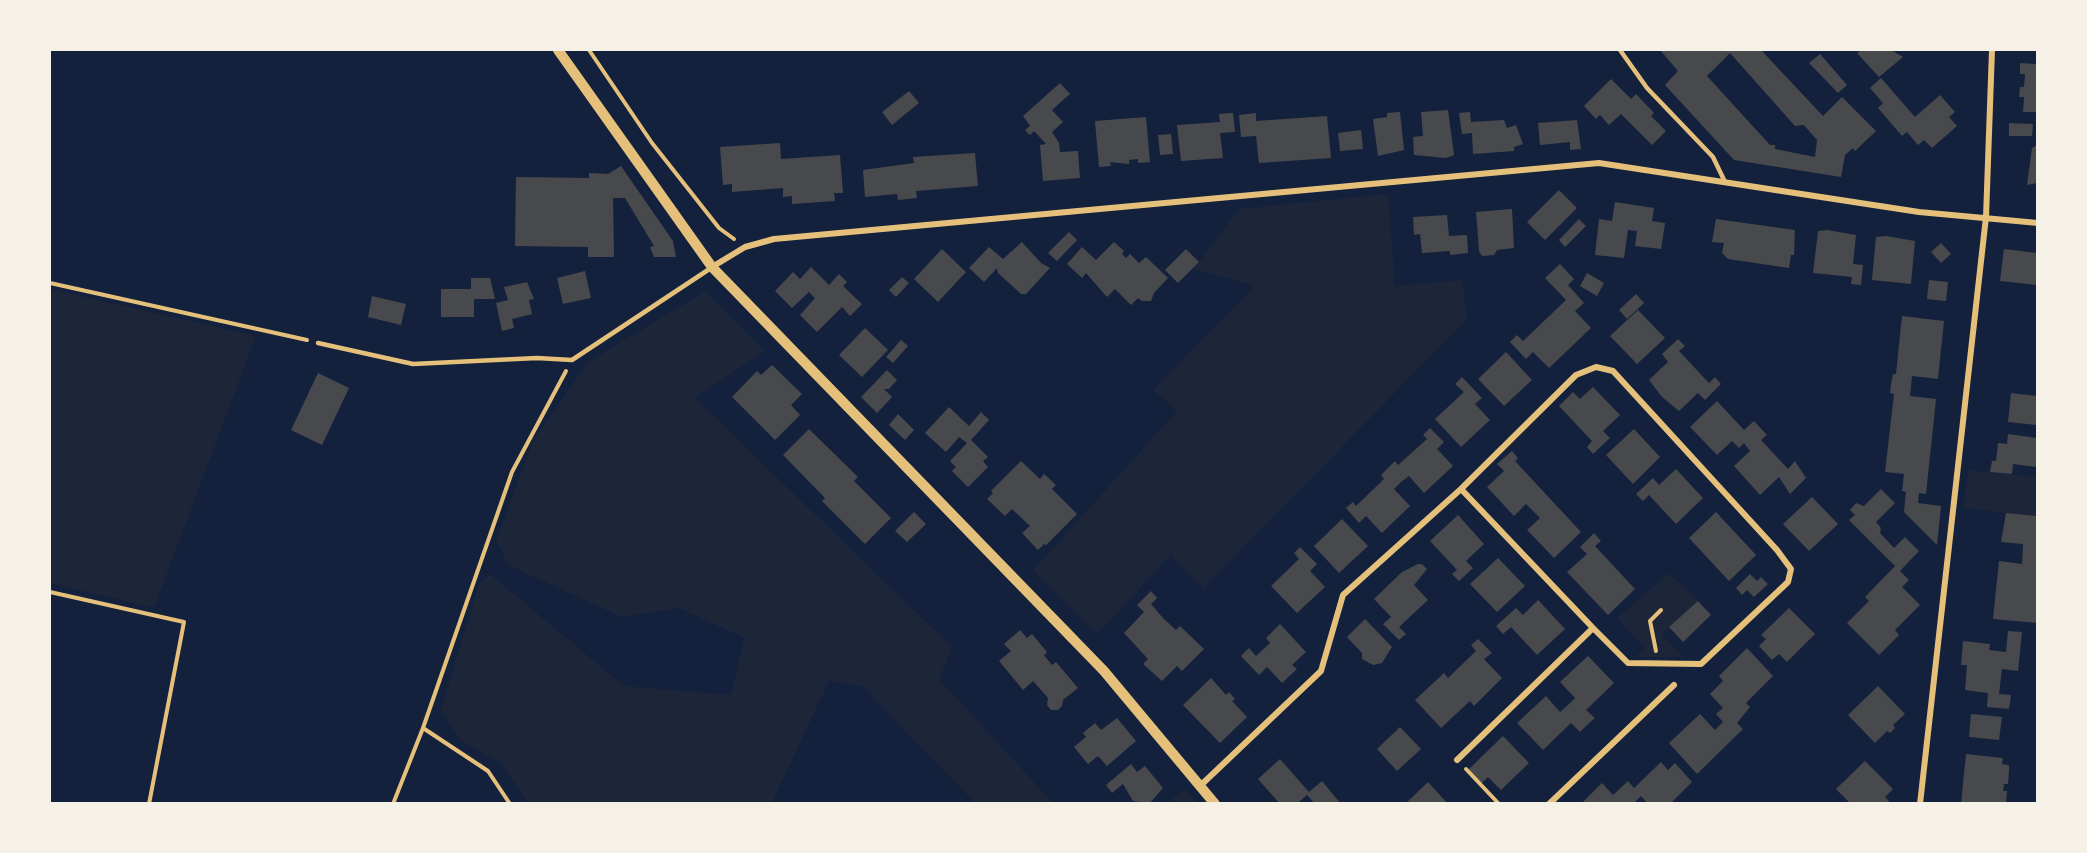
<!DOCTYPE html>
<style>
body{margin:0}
#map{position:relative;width:2087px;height:853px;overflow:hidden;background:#14213d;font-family:Signika,sans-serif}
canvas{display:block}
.frame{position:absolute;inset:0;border:51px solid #f6f1e7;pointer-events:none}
</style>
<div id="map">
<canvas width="2087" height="853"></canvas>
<div class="frame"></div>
</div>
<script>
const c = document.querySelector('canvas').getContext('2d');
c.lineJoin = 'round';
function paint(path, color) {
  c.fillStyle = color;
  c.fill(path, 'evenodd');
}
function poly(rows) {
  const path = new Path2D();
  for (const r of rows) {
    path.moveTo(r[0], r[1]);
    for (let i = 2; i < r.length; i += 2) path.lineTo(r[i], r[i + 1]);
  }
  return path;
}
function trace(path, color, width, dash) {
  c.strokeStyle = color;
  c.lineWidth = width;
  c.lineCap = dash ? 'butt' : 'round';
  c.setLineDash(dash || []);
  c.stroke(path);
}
const green = poly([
 [1388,194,1395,286,1462,280,1467,319,1203,589,1171,555,1097,634,1033,570,1177,411,1153,390,1255,286,1194,269,1239,209],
 [50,289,256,336,154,608,50,583],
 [706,291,765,351,695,398,952,647,939,679,1053,803,975,803,862,686,829,681,772,803,528,803,500,762,461,741,441,710,479,584,490,574,624,686,731,695,744,638,679,608,622,617,508,565,496,540,534,439,588,362],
 [1969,470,2037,477,2037,516,1963,508],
 [1669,573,1698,601,1661,635,1683,657,1635,657,1645,648,1617,618],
 [1185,789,1197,803,1167,803]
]);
const building = poly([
 [1660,50,1761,50,1823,116,1842,97,1876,131,1855,151,1853,148,1845,155,1841,177,1734,160,1665,85,1678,71],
 [1730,53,1795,126,1804,125,1817,140,1815,157,1775,149,1775,145,1770,145,1707,76],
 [1862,50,1891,50,1903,57,1879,77,1857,53],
 [1820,54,1847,85,1838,93,1809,63],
 [2020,63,2037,64,2037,112,2023,112,2024,97,2019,97,2020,87,2024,87,2025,74,2020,74],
 [1881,78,1915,117,1940,95,1955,112,1949,117,1957,126,1932,148,1924,140,1918,145,1907,132,1902,136,1878,108,1883,103,1870,88],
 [1611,79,1631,99,1636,94,1654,113,1651,116,1666,131,1652,145,1621,114,1609,125,1600,115,1596,119,1584,106],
 [1060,83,1070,94,1052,110,1063,122,1052,132,1059,143,1060,152,1078,151,1080,178,1043,181,1040,145,1046,144,1034,131,1030,135,1025,130,1030,126,1023,116],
 [909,91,919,103,892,125,882,112],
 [1448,110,1454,155,1446,158,1414,155,1413,137,1423,136,1421,112],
 [1400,112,1404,150,1378,156,1373,119,1387,117,1387,113],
 [1470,112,1471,122,1504,120,1507,128,1516,125,1523,144,1514,147,1514,151,1473,154,1472,133,1462,134,1459,113],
 [1233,113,1235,132,1220,133,1223,158,1181,161,1177,125,1220,122,1219,114],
 [1256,113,1256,121,1327,116,1331,158,1259,163,1256,136,1241,137,1239,115],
 [1146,117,1150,162,1138,163,1138,159,1129,160,1129,164,1110,162,1111,166,1099,167,1095,121],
 [1577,120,1581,149,1570,150,1570,142,1540,145,1538,123],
 [2009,123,2033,124,2032,136,2009,136],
 [1361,130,1363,149,1340,151,1338,133],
 [1171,134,1173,154,1160,155,1158,135],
 [780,143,781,159,840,155,843,193,834,193,835,201,792,204,792,196,783,197,783,188,732,192,732,184,723,185,720,147],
 [2037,145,2037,183,2027,185,2032,148],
 [975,153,978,186,916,191,917,198,898,200,897,194,865,197,863,170,914,163,913,157],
 [621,166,673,241,676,257,654,257,650,247,654,246,625,198,613,198,614,257,588,257,588,247,515,246,516,177,589,178,589,173,608,174],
 [1559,190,1577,208,1545,240,1527,222],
 [1615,202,1654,208,1652,221,1665,223,1661,249,1635,246,1637,231,1628,230,1624,258,1595,255,1599,219,1612,221],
 [1512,209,1514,248,1497,250,1494,255,1482,256,1479,251,1476,212],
 [1447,215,1449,236,1467,235,1468,253,1450,255,1450,251,1422,253,1420,234,1414,235,1413,217],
 [1579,219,1586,226,1565,247,1559,240],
 [1716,219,1795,230,1794,255,1791,255,1789,268,1728,259,1722,253,1724,243,1712,242],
 [1827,230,1856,235,1853,264,1863,265,1861,285,1851,284,1852,277,1813,273,1818,231],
 [1069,232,1077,240,1057,261,1048,253],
 [1886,236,1915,241,1911,284,1872,280,1876,237],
 [1022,242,1041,263,1050,268,1026,294,1021,294,998,273,997,268,984,282,969,268,989,247,1003,259],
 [1114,242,1124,251,1122,254,1126,258,1130,254,1139,263,1146,257,1168,278,1154,293,1151,301,1142,301,1138,298,1131,305,1115,289,1107,297,1086,273,1082,278,1067,264,1082,247,1096,260],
 [1941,243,1951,254,1941,263,1931,252],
 [942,249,966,272,938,302,914,279],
 [1186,249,1199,262,1178,283,1165,270],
 [2004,249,2037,253,2037,285,2000,281],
 [1560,264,1574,279,1568,285,1584,303,1575,311,1591,328,1549,368,1533,352,1526,359,1510,342,1517,335,1523,341,1566,300,1545,278],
 [811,267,829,285,839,274,847,282,843,286,862,304,850,316,842,307,817,332,800,315,815,298,809,292,792,308,775,291,793,272,800,279],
 [585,271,591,298,563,304,557,278],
 [1587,273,1604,283,1597,296,1580,286],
 [902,277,909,283,896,297,889,290],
 [471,278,490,278,495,299,474,299,474,317,441,317,441,289,471,289],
 [1929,280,1948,282,1946,301,1927,299],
 [527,282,534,299,529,300,532,314,512,319,514,328,502,331,496,303,508,300,504,287],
 [1636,294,1644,303,1627,319,1619,310],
 [372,296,406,304,401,325,368,317],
 [1638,310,1665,338,1637,364,1610,336],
 [1902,316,1944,321,1938,379,1912,376,1910,396,1936,399,1926,494,1919,493,1918,503,1941,506,1937,545,1904,512,1906,492,1902,491,1904,474,1885,472,1894,394,1890,393,1891,384,1893,374,1896,374],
 [865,328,888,350,862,377,839,355],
 [1678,339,1685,346,1679,351,1709,383,1715,377,1721,384,1705,400,1698,393,1679,411,1662,397,1649,380,1668,362,1662,354],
 [901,340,908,346,893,363,886,357],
 [1506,352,1532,380,1504,406,1478,379],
 [772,365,802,394,791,405,800,415,775,440,732,397,757,371,761,375],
 [887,370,897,380,889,389,884,389,892,397,877,413,861,397],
 [318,373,349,388,322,445,291,430],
 [1462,377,1482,398,1475,404,1490,420,1461,447,1435,419,1464,392,1455,384],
 [1593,387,1620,415,1603,431,1610,438,1593,454,1587,447,1592,441,1559,406,1573,392,1580,399],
 [2011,393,2037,396,2037,425,2008,422],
 [1717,401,1744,430,1754,421,1767,435,1761,440,1788,469,1795,461,1806,478,1790,494,1779,477,1760,495,1734,466,1750,451,1744,443,1739,448,1732,441,1717,455,1690,427],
 [949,407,969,426,981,412,989,420,971,440,988,457,983,461,988,467,968,487,952,471,956,467,950,461,967,443,959,437,946,452,925,433],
 [898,414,914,430,905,440,889,425],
 [1430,428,1444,442,1437,449,1453,466,1424,493,1409,476,1401,482,1394,489,1410,506,1382,533,1366,516,1359,523,1346,508,1353,502,1356,506,1384,479,1381,475,1395,461,1398,465,1427,439,1423,435],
 [809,429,858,477,854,481,891,518,865,544,822,501,825,498,783,455],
 [1634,429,1660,457,1633,484,1606,455],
 [2008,434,2037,438,2037,467,2013,464,2012,474,1990,472,1992,461,1996,461,1998,443,2007,444],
 [1512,451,1518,458,1515,461,1581,532,1554,558,1527,530,1540,518,1526,504,1514,516,1487,487,1504,471,1497,464],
 [1021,461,1040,479,1044,474,1056,485,1052,489,1077,514,1046,545,1044,544,1038,550,1022,533,1030,526,1012,509,1005,516,987,499,993,493,991,491],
 [1676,469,1703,498,1676,524,1649,495,1643,501,1636,494,1653,478,1659,485],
 [1881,489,1895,503,1876,522,1881,528,1880,533,1894,548,1905,537,1919,551,1900,571,1909,580,1902,587,1920,605,1895,630,1899,635,1879,655,1847,623,1869,601,1865,597,1895,566,1849,520,1855,515,1850,510,1856,503,1864,506],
 [1812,497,1838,524,1809,551,1783,524],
 [914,512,926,524,907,542,895,531],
 [1716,512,1756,555,1729,581,1689,538],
 [2006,513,2037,516,2037,623,1993,619,1999,561,2022,564,2023,544,2001,542],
 [1458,515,1484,544,1466,561,1473,568,1459,581,1452,574,1457,570,1430,541],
 [1342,519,1368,546,1339,573,1314,546],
 [1594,533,1601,541,1595,546,1635,589,1608,615,1567,572,1587,554,1580,547],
 [1300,547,1317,564,1310,571,1325,587,1297,613,1271,586,1299,559,1294,553],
 [1498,558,1525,586,1497,612,1470,584],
 [1418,564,1422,564,1427,569,1414,585,1428,600,1399,627,1406,634,1399,640,1383,624,1391,617,1374,599,1402,572],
 [1750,574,1757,581,1761,577,1768,584,1754,597,1747,590,1742,595,1736,588],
 [1151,591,1157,598,1151,604,1163,618,1176,630,1180,626,1204,649,1182,671,1177,666,1162,681,1143,664,1148,659,1124,633,1144,612,1137,605],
 [1538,600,1565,629,1537,655,1511,627,1503,634,1496,626,1516,608,1523,615],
 [1698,601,1711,615,1683,642,1669,627],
 [1789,608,1815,634,1787,662,1779,654,1772,660,1759,646,1766,639,1761,635],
 [1365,619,1392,647,1382,663,1373,665,1362,659,1362,653,1347,637],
 [1280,624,1306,652,1292,665,1297,669,1282,683,1267,667,1259,675,1241,656,1249,648,1256,656,1270,643,1266,638],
 [1020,630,1027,638,1032,634,1047,652,1044,655,1052,665,1056,662,1078,688,1063,700,1062,706,1058,710,1051,710,1047,705,1048,698,1033,681,1023,690,999,661,1011,651,1004,644],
 [2008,631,2022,632,2018,671,2002,669,1999,694,2011,695,2009,709,1987,707,1988,693,1965,690,1967,665,1961,665,1963,641,1990,644,1989,650,2006,652],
 [1478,639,1492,653,1484,659,1502,678,1474,706,1470,701,1441,728,1415,700,1444,673,1448,678,1476,651,1471,645],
 [1747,648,1773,676,1746,703,1750,707,1737,723,1743,729,1697,774,1669,743,1700,714,1715,730,1723,722,1716,714,1723,708,1710,694,1723,681,1719,676],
 [1588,656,1614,683,1586,710,1595,718,1587,725,1580,732,1571,723,1543,750,1517,723,1546,696,1560,712,1568,705,1575,698,1560,682],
 [1211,678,1226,695,1229,692,1235,699,1232,701,1247,717,1220,743,1183,705],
 [1878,686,1905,714,1893,725,1895,728,1890,733,1887,731,1875,743,1848,715],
 [1971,714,2002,717,1999,740,1969,737],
 [1117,718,1136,741,1107,766,1098,756,1088,764,1074,747,1086,737,1083,733,1095,723,1101,730],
 [1400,727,1421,749,1397,771,1377,749],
 [1503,736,1529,763,1501,790,1488,777,1481,784,1468,770],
 [1966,754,2003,758,2002,764,2009,765,2009,771,2008,784,2004,784,2003,791,2007,791,2006,804,1961,804],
 [1280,759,1309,792,1322,781,1341,804,1315,804,1307,795,1297,804,1280,804,1258,779],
 [1865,761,1893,789,1885,797,1889,801,1887,804,1851,804,1836,789],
 [1661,762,1668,770,1675,763,1692,782,1670,804,1648,804,1641,796,1633,804,1581,804,1602,783,1613,795,1628,781,1634,788],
 [1131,764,1137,772,1145,766,1163,788,1150,803,1133,801,1123,784,1112,793,1106,785],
 [1428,782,1448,804,1405,804]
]);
const path = poly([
 [589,50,652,143,719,228,734,239],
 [50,283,307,340],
 [50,592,184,622,149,804],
 [1656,651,1650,621,1661,610],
 [1466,769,1499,804],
 [393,804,423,728],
 [510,804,488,771,423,728,512,472,566,371]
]);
const service = poly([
 [1620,50,1647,88,1713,157,1725,182],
 [318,343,413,364,537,358,572,360,711,268]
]);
const minor = poly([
 [712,267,745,247,774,239,1599,163,1919,212,2038,223],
 [1461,489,1593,628],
 [1200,786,1321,671,1343,595,1461,489,1576,375,1596,367,1613,371,1777,550,1791,569,1788,582,1701,664,1628,663,1593,628,1457,760],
 [1549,804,1674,685],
 [1920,804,1986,217,1992,50]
]);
const tertiary = poly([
 [558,50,712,267,1104,671,1215,804]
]);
paint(green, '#1d2539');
paint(building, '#48494c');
trace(path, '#e5c07b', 4);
trace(service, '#e5c07b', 4.5);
trace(minor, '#e5c07b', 6);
trace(tertiary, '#e5c07b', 10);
</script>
